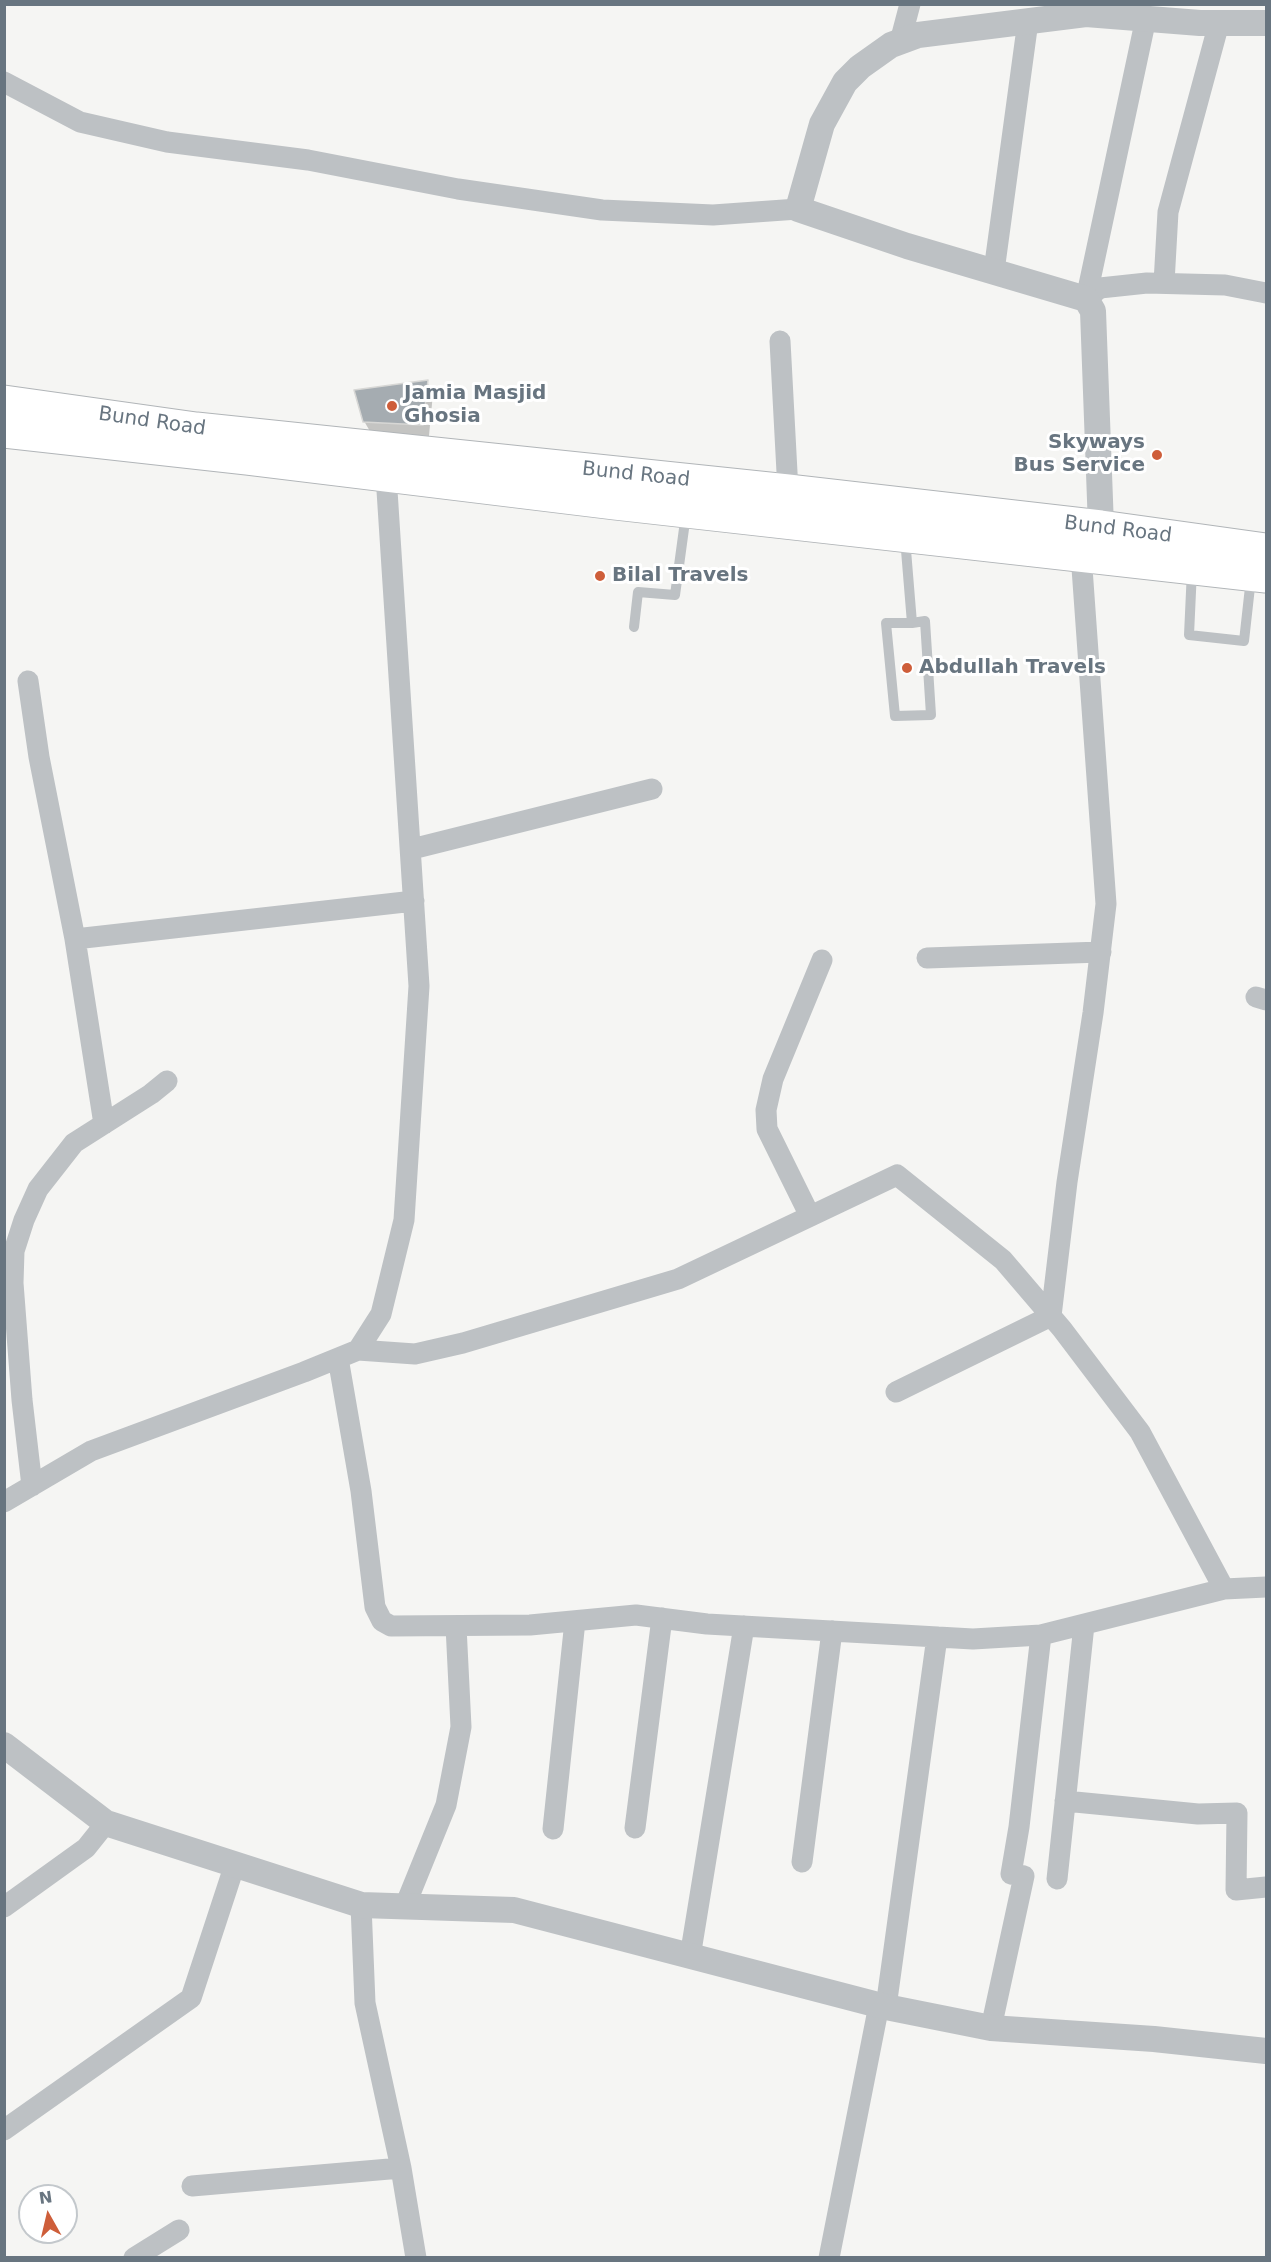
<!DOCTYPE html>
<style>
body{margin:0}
#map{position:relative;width:1271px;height:2262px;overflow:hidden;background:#f5f5f3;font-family:"DejaVu Sans",sans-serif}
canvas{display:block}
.frame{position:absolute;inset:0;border:6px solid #687580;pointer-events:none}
.north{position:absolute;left:18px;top:2184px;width:60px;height:60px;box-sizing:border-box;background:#fff;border:2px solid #c3c8cc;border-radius:50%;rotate:352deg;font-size:16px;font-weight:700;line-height:24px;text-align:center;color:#687580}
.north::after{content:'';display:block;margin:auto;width:21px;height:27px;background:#ce5e3a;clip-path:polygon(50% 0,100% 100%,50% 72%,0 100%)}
</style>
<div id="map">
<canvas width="1271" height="2262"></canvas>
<div class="frame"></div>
<div class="north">N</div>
</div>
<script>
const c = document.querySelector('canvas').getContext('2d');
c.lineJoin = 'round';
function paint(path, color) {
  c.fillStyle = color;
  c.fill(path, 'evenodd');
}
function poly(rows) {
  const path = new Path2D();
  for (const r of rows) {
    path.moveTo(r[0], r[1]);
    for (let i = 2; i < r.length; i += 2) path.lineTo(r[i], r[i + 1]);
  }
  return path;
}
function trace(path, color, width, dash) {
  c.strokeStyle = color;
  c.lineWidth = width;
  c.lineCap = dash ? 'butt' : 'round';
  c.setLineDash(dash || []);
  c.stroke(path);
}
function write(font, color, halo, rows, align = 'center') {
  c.font = font + ' "DejaVu Sans",sans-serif';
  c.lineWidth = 6;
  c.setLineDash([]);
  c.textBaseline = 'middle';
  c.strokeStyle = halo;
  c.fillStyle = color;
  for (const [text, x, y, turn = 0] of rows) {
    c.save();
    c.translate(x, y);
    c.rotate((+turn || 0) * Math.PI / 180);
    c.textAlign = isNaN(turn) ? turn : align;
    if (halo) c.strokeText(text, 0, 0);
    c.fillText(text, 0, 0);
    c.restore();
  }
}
const shadow = poly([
 [427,382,433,393,429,436,371,433,364,421]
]);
const building = poly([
 [428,380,423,425,363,422,354,390,428,380]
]);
const service = poly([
 [905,538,912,623,925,621,931,715,895,716,886,623,912,623],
 [1192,570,1189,635,1244,641,1251,578],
 [634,627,638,592,675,595,686,514]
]);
const minor = poly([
 [900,42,910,4],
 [4,82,80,122,167,142,308,160,458,189,602,210,713,215,798,209],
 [994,271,1028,21],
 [1164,283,1168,212,1219,23],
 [1086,299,1146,18],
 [1086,299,1100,288,1147,283,1225,285,1266,293],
 [780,341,788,491],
 [28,681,39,757,75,939],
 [412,849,652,789],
 [927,958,1101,952],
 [1256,997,1266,1000],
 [104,1124,75,939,414,901],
 [810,1216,767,1129,766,1110,773,1079,822,960],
 [358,1350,415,1354,463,1343,678,1279,897,1175,1003,1260,1062,1329,1140,1432,1224,1589],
 [338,1358,361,1491,375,1607,382,1621,391,1626,530,1625,636,1615,707,1624,973,1639,1041,1635,1224,1589,1266,1587],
 [896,1392,1051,1316,1067,1182,1093,1013,1106,904,1081,554],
 [32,1486,22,1400,13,1283,14,1251,24,1220,38,1189,74,1143,151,1094,167,1081],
 [4,1502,91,1451,304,1372,358,1350,381,1314,404,1220,419,986,386,475],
 [1065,1801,1198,1814,1237,1813,1236,1890,1266,1887],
 [635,1828,662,1618],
 [553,1829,575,1621],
 [802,1862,832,1631],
 [1057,1879,1084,1625],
 [361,1905,365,2003,401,2168,416,2258],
 [405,1906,446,1805,461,1727,456,1626],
 [4,1907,86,1848,106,1823],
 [690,1957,744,1626],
 [886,2007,937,1637],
 [991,2028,1024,1876,1011,1874,1019,1827,1041,1635],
 [4,2130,191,1998,235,1864],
 [192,2186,401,2168],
 [134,2258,179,2230],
 [829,2258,879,2005]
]);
const tertiary = poly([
 [1101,527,1093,311,1086,299,907,246,798,209,822,124,845,82,860,67,891,45,918,35,1086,14,1200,23,1266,23],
 [4,1745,106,1823,361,1905,514,1910,886,2007,991,2028,1154,2039,1266,2051]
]);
const primary = poly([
 [4,402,196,429,788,491,1101,527,1266,550],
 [4,431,247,458,615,503,1266,576]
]);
const markers = [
 [392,406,6,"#ce5e3a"],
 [1157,455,6,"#ce5e3a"],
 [600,576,6,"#ce5e3a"],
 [907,668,6,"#ce5e3a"]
];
const poiNames = [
 ["Jamia Masjid",404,394],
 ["Ghosia",404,417],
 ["Skyways",1145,443,"right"],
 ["Bus Service",1145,466,"right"],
 ["Bilal Travels",612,576],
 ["Abdullah Travels",919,668]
];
const streetNames = [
 ["Bund Road",152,422,8],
 ["Bund Road",636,475,6],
 ["Bund Road",1118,530,7]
];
paint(shadow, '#0003');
paint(building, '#a5acb1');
trace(building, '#d7d7d5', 1.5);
trace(primary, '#b1b5b8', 35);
trace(service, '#bdc1c4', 10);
trace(minor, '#bdc1c4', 21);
trace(tertiary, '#bdc1c4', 26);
trace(primary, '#fff', 33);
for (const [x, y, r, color] of markers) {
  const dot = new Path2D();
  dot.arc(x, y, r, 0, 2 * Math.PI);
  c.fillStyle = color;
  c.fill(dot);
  trace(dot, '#fff', 2);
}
write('bold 20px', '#687580', '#fff', poiNames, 'left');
write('20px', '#687580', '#fff', streetNames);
</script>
